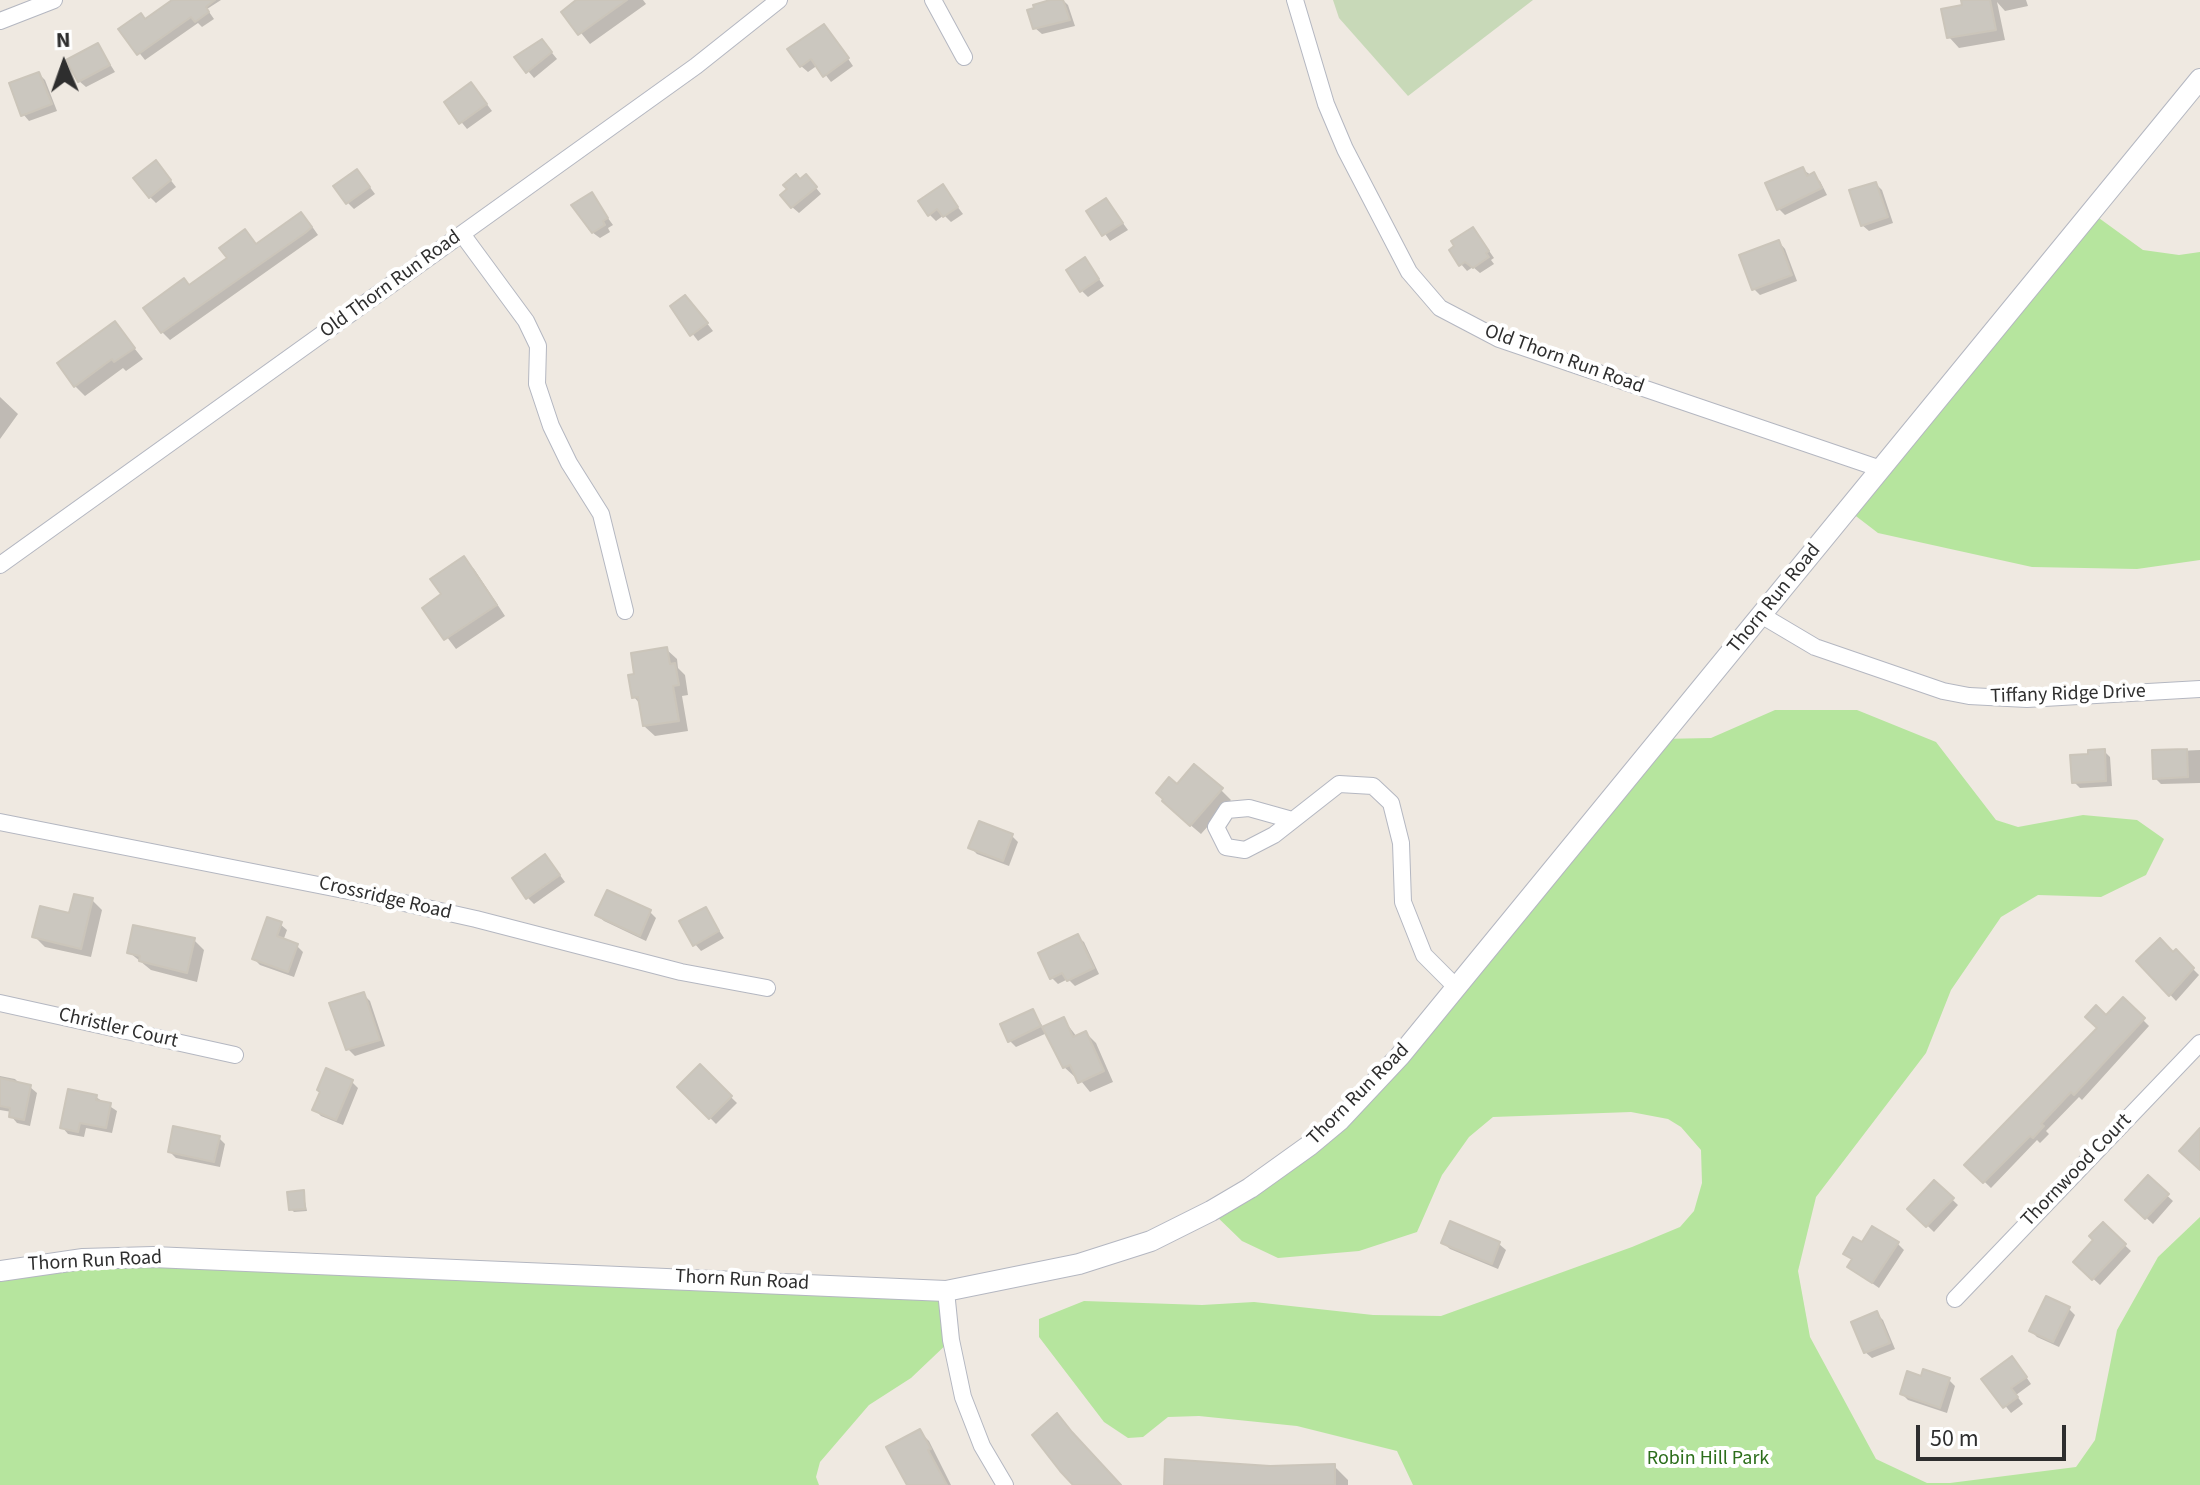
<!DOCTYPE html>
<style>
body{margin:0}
#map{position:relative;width:2200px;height:1485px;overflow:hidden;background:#efe9e1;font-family:"Source Sans 3",sans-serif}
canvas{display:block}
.north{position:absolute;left:24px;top:24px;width:80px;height:80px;-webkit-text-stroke:6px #fff;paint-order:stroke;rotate:358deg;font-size:22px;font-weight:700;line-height:32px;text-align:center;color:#2e2e2e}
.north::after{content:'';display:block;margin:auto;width:28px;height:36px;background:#2e2e2e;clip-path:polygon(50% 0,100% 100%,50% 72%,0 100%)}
.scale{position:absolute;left:1916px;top:1425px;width:150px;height:36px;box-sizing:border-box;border:4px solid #2e2e2e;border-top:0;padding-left:10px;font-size:24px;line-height:28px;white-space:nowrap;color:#2e2e2e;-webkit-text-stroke:6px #fff;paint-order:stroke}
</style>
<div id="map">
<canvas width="2200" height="1485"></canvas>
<div class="north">N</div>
<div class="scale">50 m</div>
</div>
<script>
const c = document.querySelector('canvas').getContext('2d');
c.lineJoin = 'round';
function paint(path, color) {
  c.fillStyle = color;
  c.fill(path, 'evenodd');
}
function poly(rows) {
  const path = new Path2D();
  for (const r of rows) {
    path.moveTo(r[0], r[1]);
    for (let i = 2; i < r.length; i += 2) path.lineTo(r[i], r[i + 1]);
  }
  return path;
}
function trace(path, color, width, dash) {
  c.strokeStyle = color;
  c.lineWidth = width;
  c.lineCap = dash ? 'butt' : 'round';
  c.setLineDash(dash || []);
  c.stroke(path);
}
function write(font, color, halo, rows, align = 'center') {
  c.font = font + ' "Source Sans 3",sans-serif';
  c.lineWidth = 8;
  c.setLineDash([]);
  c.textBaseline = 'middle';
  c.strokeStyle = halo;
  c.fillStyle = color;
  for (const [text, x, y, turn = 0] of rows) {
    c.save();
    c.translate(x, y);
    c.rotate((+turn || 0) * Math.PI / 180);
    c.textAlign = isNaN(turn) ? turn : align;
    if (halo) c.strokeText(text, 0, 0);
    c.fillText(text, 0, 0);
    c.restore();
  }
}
const green = poly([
 [2092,213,2143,250,2179,255,2200,252,2200,560,2137,569,2032,567,1878,533,1848,510],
 [1775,710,1857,710,1936,742,1996,820,2018,827,2083,815,2137,820,2164,839,2146,875,2101,897,2038,895,2001,917,1951,990,1926,1053,1816,1197,1798,1271,1810,1337,1876,1459,1927,1483,1950,1483,2076,1467,2095,1440,2117,1330,2158,1257,2200,1217,2200,1485,1413,1485,1397,1451,1297,1426,1199,1416,1168,1417,1143,1437,1128,1438,1104,1422,1039,1337,1039,1319,1084,1301,1202,1305,1254,1302,1373,1315,1441,1316,1632,1247,1680,1227,1694,1211,1702,1183,1701,1150,1681,1127,1668,1119,1631,1112,1493,1117,1469,1137,1442,1175,1417,1232,1359,1251,1278,1258,1242,1241,1211,1211,1310,1145,1660,739,1711,738],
 [83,1259,946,1291,951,1340,911,1378,869,1405,820,1462,816,1477,819,1485,0,1485,0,1271]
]);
const cemetery = poly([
 [1333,0,1533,0,1408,96,1339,18]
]);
const shadow = poly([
 [175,0,221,0,207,9,214,19,202,27,198,23,145,60,121,30,146,21],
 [580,0,643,0,646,4,590,44,564,12],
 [1057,0,1063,0,1068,5,1075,26,1042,34,1035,28],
 [1963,0,2026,0,2028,6,2005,11,1997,2,2005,40,1959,48,1949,37,1964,7],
 [830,32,853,66,831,82,818,65,808,72,801,66],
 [98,45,115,72,86,87,79,81],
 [548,48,557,59,534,78,517,58],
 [39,74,45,80,57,111,29,121,23,114],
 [477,91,492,111,467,129,446,103],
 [162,169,176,187,156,203,150,197],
 [1802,169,1820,181,1827,195,1785,215,1779,209],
 [363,178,375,194,354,209,348,203],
 [801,181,812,183,821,194,799,213,792,207],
 [1876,184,1882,190,1893,223,1869,231,1862,225],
 [942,186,963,214,951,222,944,215,936,221,929,214],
 [591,195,613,225,608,228,610,232,600,238,589,230,574,206],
 [1106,200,1128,230,1110,241,1089,211],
 [309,222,318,235,170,340,162,332,189,286,229,258],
 [1479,236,1494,258,1491,260,1494,264,1480,273,1473,267,1467,271,1461,264],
 [1779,242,1785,249,1797,281,1760,295,1753,288],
 [1085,260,1104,286,1088,297,1082,291],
 [692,304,713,331,698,341,672,307],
 [115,324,143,359,126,371,123,368,85,396,75,386],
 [0,397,18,414,0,439],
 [463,559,474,569,505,616,456,649,425,608,444,595],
 [666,649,677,659,678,668,685,675,688,695,682,696,688,731,655,736,644,726,641,705,634,697,637,675],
 [2200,750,2200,783,2161,784,2155,778,2154,752],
 [2104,751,2110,757,2112,786,2080,788,2074,782,2090,756],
 [1177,787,1221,790,1231,800,1201,834,1174,811],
 [1012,836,1018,842,1009,866,977,854,971,848],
 [551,863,565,882,534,904,528,898],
 [92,900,102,910,91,957,45,947,35,937],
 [705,909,724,938,701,951,695,944],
 [650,912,656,918,646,941,604,921,597,915],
 [280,924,287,930,283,941,297,946,303,952,294,977,260,965,254,959],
 [1077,936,1084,942,1099,974,1075,986,1068,979,1058,984,1051,977],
 [194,940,204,950,197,982,151,970,130,953],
 [2176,952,2199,975,2176,1001,2139,961],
 [364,995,370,1001,385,1046,355,1056,348,1049],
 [2123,1000,2149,1026,2082,1100,2079,1097,2046,1131,2049,1134,2040,1143,2037,1140,1991,1188,1967,1165,2100,1028],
 [1032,1011,1044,1028,1064,1020,1077,1037,1086,1033,1096,1043,1113,1082,1090,1092,1077,1076,1075,1077,1064,1067,1047,1033,1016,1047,1010,1041],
 [700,1067,737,1103,716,1124,680,1087],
 [0,1076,15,1079,20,1084,30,1087,37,1093,30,1126,17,1123,11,1116,12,1112,0,1110],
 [352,1082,358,1088,343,1125,321,1116,315,1110],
 [96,1097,117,1111,112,1133,86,1128,84,1137,68,1134,62,1127],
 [219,1138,225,1144,220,1167,176,1158,170,1152],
 [2148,1178,2173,1201,2153,1224,2127,1200],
 [1934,1182,1958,1205,1934,1232,1910,1209],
 [303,1192,307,1211,294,1212,291,1209],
 [2103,1225,2131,1251,2100,1285,2075,1262,2096,1240],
 [1443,1243,1499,1244,1506,1250,1498,1269,1450,1249],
 [1898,1244,1904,1250,1879,1288,1849,1267,1853,1260,1845,1253,1863,1245],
 [2069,1309,2075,1315,2059,1347,2037,1337,2031,1331],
 [1876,1313,1883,1320,1895,1349,1872,1358,1865,1352],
 [2018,1365,2031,1384,2016,1395,2023,1404,2011,1413,1984,1379],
 [1922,1378,1949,1380,1955,1386,1947,1413,1908,1400,1902,1394],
 [919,1431,929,1441,951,1485,911,1485],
 [1334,1466,1348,1480,1348,1485,1166,1485,1270,1468]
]);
const building = poly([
 [172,0,215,0,206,7,209,12,195,22,191,17,137,55,118,29,141,13,145,19,172,0],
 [576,0,627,0,578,35,561,12,576,0],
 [1050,0,1063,0,1070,20,1033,29,1027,10,1034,8,1033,5,1050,0],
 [1961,0,1990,0,1996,30,1947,38,1941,9,1962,5,1961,0],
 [824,24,849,58,823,77,811,59,800,67,787,49,824,24],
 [542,39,552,52,526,73,514,57,542,39],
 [98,43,110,65,78,82,66,60,98,43],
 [39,72,52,104,21,116,9,83,39,72],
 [471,82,487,104,459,124,444,102,471,82],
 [156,160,171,180,149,198,133,178,156,160],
 [1803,167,1807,176,1814,172,1822,188,1777,210,1765,183,1803,167],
 [357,169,370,187,346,204,333,186,357,169],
 [796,174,800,179,806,174,817,187,791,208,780,195,787,189,783,185,796,174],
 [1876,182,1888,217,1861,226,1849,190,1876,182],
 [943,184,958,207,943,217,937,209,928,216,918,201,943,184],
 [592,192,608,218,603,221,605,225,592,233,571,205,592,192],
 [1106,198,1123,223,1102,236,1086,211,1106,198],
 [301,212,312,227,305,233,161,333,143,308,184,278,189,285,227,258,219,248,245,229,256,244,301,212],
 [1473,227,1489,251,1486,253,1489,257,1473,268,1465,262,1459,266,1449,250,1454,246,1451,241,1473,227],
 [1779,240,1792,275,1752,290,1739,255,1779,240],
 [1085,257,1099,279,1080,292,1066,270,1085,257],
 [685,295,708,323,690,336,670,306,685,295],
 [115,321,135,348,114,362,112,359,74,387,57,363,115,321],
 [464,556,497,605,444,640,422,608,441,594,430,579,464,556],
 [667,647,670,664,675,663,679,685,673,686,679,721,643,726,638,697,632,698,628,675,634,674,631,653,667,647],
 [2105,749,2106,781,2072,783,2070,755,2088,754,2088,750,2105,749],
 [2187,749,2188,777,2153,779,2152,750,2187,749],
 [1194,764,1223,788,1190,826,1162,801,1163,799,1156,793,1169,777,1177,784,1194,764],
 [979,821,1013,834,1003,861,968,848,979,821],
 [545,854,560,875,526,899,512,878,545,854],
 [607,890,651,910,640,936,595,915,607,890],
 [74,894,93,898,81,949,32,937,40,906,69,913,74,894],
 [706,907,719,931,693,946,679,921,706,907],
 [267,917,282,922,277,936,298,944,288,972,252,959,267,917],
 [133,925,195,938,187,973,139,961,140,956,127,953,133,925],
 [1078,934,1094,968,1067,981,1062,973,1050,979,1038,953,1078,934],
 [2160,938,2173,952,2176,949,2194,968,2169,996,2136,961,2160,938],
 [364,992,380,1040,346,1050,329,1003,364,992],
 [2123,997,2145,1018,2074,1095,2071,1092,2041,1124,2044,1126,2033,1138,2030,1136,1983,1183,1964,1165,2097,1028,2085,1017,2096,1005,2106,1015,2123,997],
 [1033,1009,1041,1026,1008,1042,1000,1024,1033,1009],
 [1064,1017,1073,1037,1086,1031,1104,1071,1078,1083,1070,1065,1063,1068,1042,1027,1064,1017],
 [700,1064,732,1096,709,1119,677,1087,700,1064],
 [326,1068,353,1080,336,1120,312,1110,320,1092,317,1090,326,1068],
 [0,1078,31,1085,24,1120,9,1117,10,1108,0,1106,0,1078],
 [68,1089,97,1095,96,1100,111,1103,106,1128,80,1123,78,1132,60,1128,68,1089],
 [173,1126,220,1136,214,1162,168,1152,173,1126],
 [2200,1128,2200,1170,2179,1151,2200,1128],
 [2148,1175,2169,1194,2145,1219,2125,1200,2148,1175],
 [1934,1180,1954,1198,1926,1227,1907,1209,1934,1180],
 [304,1190,305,1209,289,1210,287,1192,304,1190],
 [1450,1221,1500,1242,1492,1264,1441,1243,1450,1221],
 [2103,1222,2126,1244,2092,1280,2073,1262,2093,1240,2089,1236,2103,1222],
 [1872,1226,1899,1242,1872,1283,1847,1267,1852,1259,1843,1254,1853,1237,1862,1242,1872,1226],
 [2046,1296,2070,1307,2053,1342,2029,1331,2046,1296],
 [1877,1311,1890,1343,1864,1353,1851,1322,1877,1311],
 [2012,1356,2027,1377,2011,1388,2018,1397,2003,1408,1981,1379,2012,1356],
 [1923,1369,1950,1378,1940,1408,1900,1394,1907,1371,1921,1376,1923,1369],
 [1057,1413,1072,1432,1121,1485,1073,1485,1060,1471,1032,1435,1057,1413],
 [920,1429,931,1449,928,1450,947,1485,907,1485,886,1447,920,1429],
 [1165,1459,1270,1466,1335,1464,1335,1485,1164,1485,1165,1459]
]);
const minor = poly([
 [933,0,964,57],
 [1295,0,1326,104,1345,149,1409,272,1440,308,1499,339,1881,469],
 [0,21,54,0],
 [462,234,526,321,538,346,537,384,551,426,569,463,601,514,625,611],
 [0,565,696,66,779,0],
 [1761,615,1815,647,1943,691,1969,696,2027,699,2200,689],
 [1292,820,1249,808,1227,810,1216,827,1226,847,1245,850,1274,835,1339,784,1373,786,1391,803,1401,843,1403,902,1424,955,1456,987],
 [0,822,364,894,476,919,681,972,767,988],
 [0,1003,235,1055],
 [946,1291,951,1340,963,1397,982,1446,1005,1485],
 [1955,1299,2200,1043]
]);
const tertiary = poly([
 [0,1271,83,1259,153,1257,946,1291,1079,1264,1151,1241,1211,1211,1250,1188,1310,1145,1340,1120,1400,1056,2200,79]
]);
const streetNames = [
 ["Old Thorn Run Road",391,285,-36],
 ["Old Thorn Run Road",1564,360,20],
 ["Thorn Run Road",1775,599,-51],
 ["Tiffany Ridge Drive",2068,695,-2],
 ["Crossridge Road",385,899,13],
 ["Christler Court",118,1029,13],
 ["Thorn Run Road",1359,1095,-45],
 ["Thornwood Court",2077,1171,-46],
 ["Thorn Run Road",95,1262,-3],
 ["Thorn Run Road",742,1281,3]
];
const parkNames = [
 ["Robin Hill Park",1708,1460]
];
paint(green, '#b6e59e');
paint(cemetery, '#c8d9b8');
paint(shadow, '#0003');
paint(building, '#cbc7bf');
trace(building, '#cbc5ba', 2);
trace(minor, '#b4b7c1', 18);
trace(tertiary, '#b4b7c1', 22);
trace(minor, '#fff', 16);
trace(tertiary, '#fff', 20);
write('20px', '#2e2e2e', '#fff', streetNames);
write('20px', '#2c6e1b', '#fff', parkNames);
</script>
